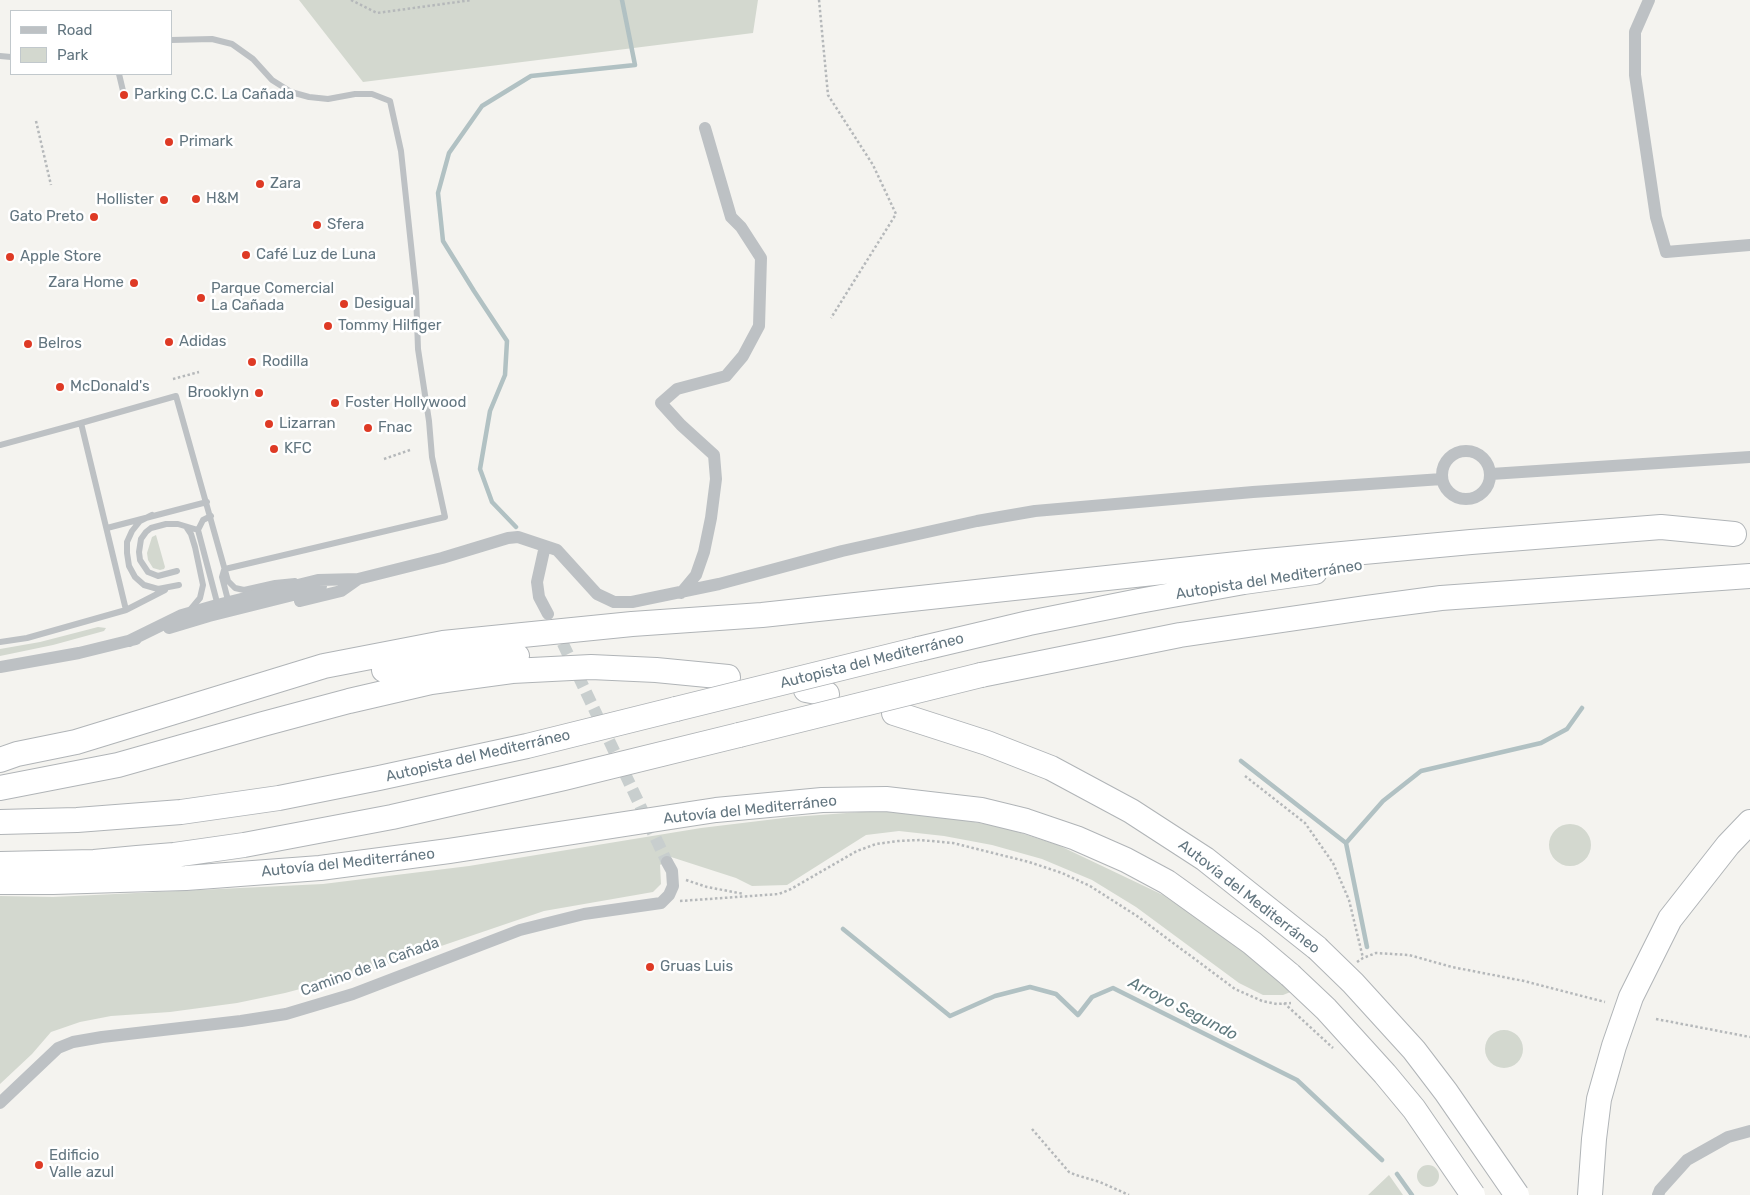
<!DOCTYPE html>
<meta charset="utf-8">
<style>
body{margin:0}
#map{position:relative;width:1750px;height:1195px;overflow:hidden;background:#f4f3ef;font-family:Rubik,sans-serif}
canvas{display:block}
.legend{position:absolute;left:10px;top:10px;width:162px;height:65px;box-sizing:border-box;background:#fff;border:1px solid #c1c8cc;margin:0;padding:6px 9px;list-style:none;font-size:15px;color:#637680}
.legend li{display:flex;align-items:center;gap:10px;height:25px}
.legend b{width:25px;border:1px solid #c1c8cc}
</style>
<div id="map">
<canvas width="1750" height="1195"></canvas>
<ul class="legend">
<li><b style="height:6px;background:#bdc1c4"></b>Road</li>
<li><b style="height:14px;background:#d3d8cf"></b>Park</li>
</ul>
</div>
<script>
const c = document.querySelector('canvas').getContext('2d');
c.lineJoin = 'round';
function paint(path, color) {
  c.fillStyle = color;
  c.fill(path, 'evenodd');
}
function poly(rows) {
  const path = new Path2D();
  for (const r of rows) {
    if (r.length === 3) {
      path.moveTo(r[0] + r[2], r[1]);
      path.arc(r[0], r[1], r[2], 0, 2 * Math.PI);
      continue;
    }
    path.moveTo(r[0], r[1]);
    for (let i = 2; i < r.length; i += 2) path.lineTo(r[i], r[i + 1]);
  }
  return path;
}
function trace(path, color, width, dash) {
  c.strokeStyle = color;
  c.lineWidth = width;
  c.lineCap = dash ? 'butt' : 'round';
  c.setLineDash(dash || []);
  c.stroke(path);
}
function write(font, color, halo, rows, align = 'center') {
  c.font = font + ' Rubik,sans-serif';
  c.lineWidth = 5;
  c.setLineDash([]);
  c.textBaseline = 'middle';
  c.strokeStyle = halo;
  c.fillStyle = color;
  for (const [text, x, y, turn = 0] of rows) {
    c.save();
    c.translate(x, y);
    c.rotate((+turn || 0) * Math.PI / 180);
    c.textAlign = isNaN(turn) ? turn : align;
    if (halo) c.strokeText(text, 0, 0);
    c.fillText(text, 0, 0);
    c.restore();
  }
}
const green = poly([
 [299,0,758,0,753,33,363,82],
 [156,535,165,567,164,569,160,570,153,568,148,560,147,553,152,537],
 [98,627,106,628,104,631,53,645,0,656,0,649,40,642],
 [874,811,934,815,1002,827,1058,845,1163,895,1263,963,1293,991,1283,995,1263,995,1239,983,1136,907,1092,880,1042,859,992,845,944,836,899,831,866,835,787,885,752,886,736,878,671,857,660,865,661,884,653,892,544,911,403,959,349,976,285,993,237,1003,170,1012,111,1016,80,1022,51,1032,32,1054,0,1084,0,896,53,897,323,884,469,866,701,828,792,817],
 [1570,845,21],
 [1504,1049,19],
 [1428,1176,11],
 [1389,1175,1403,1195,1368,1195]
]);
const stream = poly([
 [516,527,492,502,480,469,490,411,505,375,507,341,474,291,443,241,438,193,449,153,482,106,531,76,635,65,622,0],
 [1241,761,1346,843],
 [843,929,950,1016,995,996,1030,987,1056,994,1078,1015,1092,997,1113,988,1297,1080,1382,1160],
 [1367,947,1346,843,1383,801,1421,771,1541,743,1567,729,1582,708],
 [1397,1174,1412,1195]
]);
const streetTunnel = poly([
 [555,627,667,862]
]);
const path = poly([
 [351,0,377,13,472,0],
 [819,0,828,95,873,165,896,214,831,318],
 [36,121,51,185],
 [173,379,199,372],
 [384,459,410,450],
 [1245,776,1305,823,1333,863,1349,900,1363,958],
 [686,880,707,887,744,894],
 [680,901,779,894,791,889,857,851,876,844,898,841,920,840,953,843,1029,862,1062,873,1090,886,1137,916,1235,989,1262,1001,1277,1004,1291,1003],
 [1357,962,1363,958,1376,953,1409,955,1452,967,1524,981,1605,1002],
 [1284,1003,1333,1048],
 [1656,1019,1750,1037],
 [1032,1129,1069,1172,1076,1175,1100,1182,1129,1195]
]);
const lane = poly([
 [171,40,212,39,232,44,253,59,272,80,291,92,309,97,328,99,355,94,372,94,390,101,401,151,416,292,418,349,429,421,432,457,445,517,225,569],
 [0,56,11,57],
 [119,74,124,95],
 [81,423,176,396,228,581,235,588,244,590,275,583,295,581],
 [0,445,81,423,126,610,27,638,0,642],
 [152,515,140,521,132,531,127,542,127,553,129,566,135,577,144,585,158,589,179,585],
 [211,516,203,520,198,530,218,606],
 [107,528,207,502],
 [187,528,191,534,195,547,203,585,200,598,190,610],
 [224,570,222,577,229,604],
 [177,571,158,576,148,572,140,560,139,552,141,539,146,532,151,528,166,524,178,524,198,530],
 [126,610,165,590]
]);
const street = poly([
 [1649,0,1635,32,1635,75,1656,217,1666,252,1750,245],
 [1466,475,24],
 [1491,474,1750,457],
 [545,546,557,550,597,594,614,602,632,602,719,584,842,551,977,521,1035,511,1253,492,1442,479],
 [681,593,696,575,704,552,711,518,716,479,714,455,681,425,661,403,677,389,726,376,743,356,759,326,761,258,741,227,731,217,705,128],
 [300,601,341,591,358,579],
 [169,628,209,616,305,592,321,586],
 [129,641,182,615,217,605,318,580,358,579,442,558,508,538,518,537,545,546,537,582,539,597,548,614],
 [0,667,79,653,136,639],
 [0,1103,58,1048,73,1042,102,1037,241,1021,286,1014,353,994,520,930,584,914,661,903,669,895,673,886,672,871,667,862],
 [1658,1195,1660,1190,1687,1160,1728,1137,1750,1131]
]);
const highway = poly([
 [919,649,1029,623,1139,601,1244,582,1315,572],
 [384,670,469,659,517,656],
 [981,675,1180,635,1365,608,1441,598,1750,576],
 [806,690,827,694],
 [894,713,987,743,1051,768,1131,811,1205,859,1317,948],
 [0,760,17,754,76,742,324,666,443,643,632,624,762,615,1256,562,1471,542,1661,527,1734,534],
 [0,788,118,765,263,724,349,701,431,682,512,671,591,667,656,670,728,677],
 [0,822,77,820,181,812,279,798,379,778,527,746,676,709],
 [0,864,94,862,137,858,174,855,244,845,392,817,564,778,739,735],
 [0,882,53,882,186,878,320,868,449,851,716,810,822,800,886,799,981,810,1026,821,1076,838,1126,860,1167,882,1252,943,1290,975],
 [1590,1195,1594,1139,1599,1099,1614,1046,1631,997,1670,919,1728,845,1750,822]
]);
const highwayBridge = poly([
 [676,709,919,649],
 [739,735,981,675],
 [1317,948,1353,983,1414,1050,1446,1092,1517,1195],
 [1290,975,1326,1009,1385,1074,1414,1109,1473,1195]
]);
const markers = [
 [124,95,5,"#de3a25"],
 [169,142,5,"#de3a25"],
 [260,184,5,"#de3a25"],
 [196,199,5,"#de3a25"],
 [164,200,5,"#de3a25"],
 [94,217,5,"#de3a25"],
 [317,225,5,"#de3a25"],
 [246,255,5,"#de3a25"],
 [10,257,5,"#de3a25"],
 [134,283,5,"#de3a25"],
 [201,298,5,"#de3a25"],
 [344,304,5,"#de3a25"],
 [328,326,5,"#de3a25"],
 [169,342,5,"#de3a25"],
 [28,344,5,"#de3a25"],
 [252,362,5,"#de3a25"],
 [60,387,5,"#de3a25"],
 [259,393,5,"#de3a25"],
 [335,403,5,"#de3a25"],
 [269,424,5,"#de3a25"],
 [368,428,5,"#de3a25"],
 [274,449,5,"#de3a25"],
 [650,967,5,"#de3a25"],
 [39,1165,5,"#de3a25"]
];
const poiNames = [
 ["Parking C.C. La Cañada",134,95],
 ["Primark",179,142],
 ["Zara",270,184],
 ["H&M",206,199],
 ["Hollister",154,200,"right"],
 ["Gato Preto",84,217,"right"],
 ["Sfera",327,225],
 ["Café Luz de Luna",256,255],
 ["Apple Store",20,257],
 ["Zara Home",124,283,"right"],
 ["Parque Comercial",211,289],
 ["La Cañada",211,306],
 ["Desigual",354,304],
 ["Tommy Hilfiger",338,326],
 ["Adidas",179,342],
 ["Belros",38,344],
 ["Rodilla",262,362],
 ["McDonald's",70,387],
 ["Brooklyn",249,393,"right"],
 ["Foster Hollywood",345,403],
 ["Lizarran",279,424],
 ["Fnac",378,428],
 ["KFC",284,449],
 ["Gruas Luis",660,967],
 ["Edificio",49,1156],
 ["Valle azul",49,1173]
];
const streetNames = [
 ["Autopista del Mediterráneo",1269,580,-9],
 ["Autopista del Mediterráneo",872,661,-14],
 ["Autopista del Mediterráneo",478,756,-13],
 ["Autovía del Mediterráneo",750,810,-6],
 ["Autovía del Mediterráneo",348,863,-6],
 ["Autovía del Mediterráneo",1249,897,38],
 ["Camino de la Cañada",370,967,-20]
];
const waterNames = [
 ["Arroyo Segundo",1183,1009,27]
];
paint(green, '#d3d8cf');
trace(stream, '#b1c1c3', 4.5);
trace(streetTunnel, '#c8cece', 12, [12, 6]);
trace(highway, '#b0b4b7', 26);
trace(path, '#b5b8ba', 2.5, [2.5, 2.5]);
trace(lane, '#bdc1c4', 6);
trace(street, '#bdc1c4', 12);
trace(highway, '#fff', 24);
trace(highwayBridge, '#b0b4b7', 26, []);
trace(highwayBridge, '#fff', 24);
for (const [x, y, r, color] of markers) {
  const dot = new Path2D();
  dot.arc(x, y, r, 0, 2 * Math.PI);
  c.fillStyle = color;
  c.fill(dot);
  trace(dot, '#fff', 2);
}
write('15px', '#637680', '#fff', poiNames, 'left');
write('15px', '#637680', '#fff', streetNames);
write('italic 16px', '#5f797e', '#fff', waterNames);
</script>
